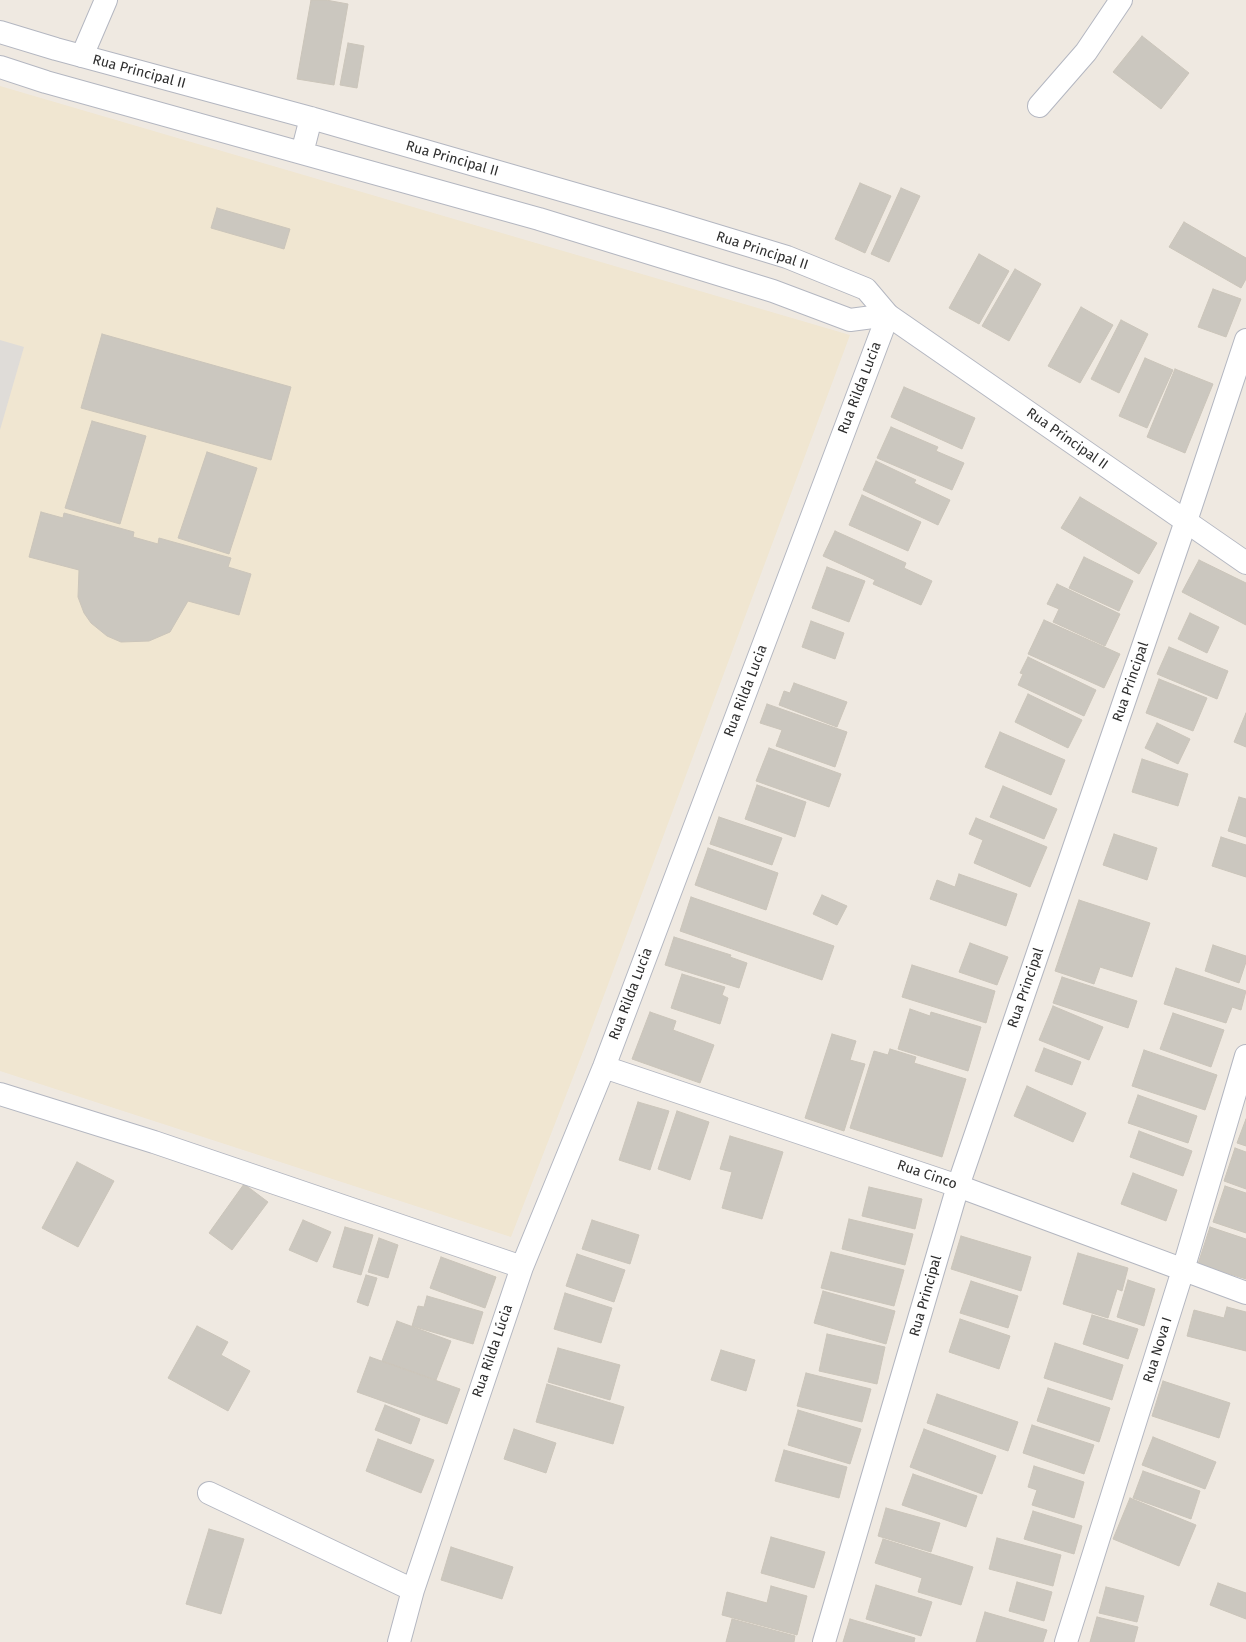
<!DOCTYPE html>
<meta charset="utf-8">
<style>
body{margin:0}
canvas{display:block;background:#efe9e1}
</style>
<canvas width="1246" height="1642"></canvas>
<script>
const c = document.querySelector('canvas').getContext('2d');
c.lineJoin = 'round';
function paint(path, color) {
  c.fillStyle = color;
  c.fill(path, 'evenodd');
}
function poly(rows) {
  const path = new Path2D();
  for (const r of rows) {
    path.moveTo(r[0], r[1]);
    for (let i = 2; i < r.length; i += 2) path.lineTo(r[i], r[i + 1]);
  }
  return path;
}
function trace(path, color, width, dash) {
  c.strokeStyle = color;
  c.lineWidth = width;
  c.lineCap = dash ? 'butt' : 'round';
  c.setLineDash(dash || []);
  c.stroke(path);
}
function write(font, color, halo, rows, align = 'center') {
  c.font = font + ' "Fira Sans",sans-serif';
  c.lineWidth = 3.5;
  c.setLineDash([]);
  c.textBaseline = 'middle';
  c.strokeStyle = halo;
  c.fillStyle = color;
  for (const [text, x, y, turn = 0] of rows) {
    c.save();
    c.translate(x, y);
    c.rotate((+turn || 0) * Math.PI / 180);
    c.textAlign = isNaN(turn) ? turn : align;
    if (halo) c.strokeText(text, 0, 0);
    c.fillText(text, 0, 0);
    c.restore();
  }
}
const education = poly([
 [0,86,850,335,584,1049,511,1237,0,1071]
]);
const plaza = poly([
 [0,340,24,347,0,430]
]);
const building = poly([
 [311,0,326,0,348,4,334,85,297,79,311,0],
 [1142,36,1189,73,1161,109,1113,72,1142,36],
 [348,43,364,46,357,88,340,85,348,43],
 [860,183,891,196,865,253,835,239,860,183],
 [901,188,920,196,889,262,871,254,901,188],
 [217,208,290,229,284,249,211,228,217,208],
 [1184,222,1246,258,1246,279,1241,288,1169,247,1184,222],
 [979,254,1009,271,979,324,949,308,979,254],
 [1015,269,1041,284,1009,341,982,326,1015,269],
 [1213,289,1241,299,1226,337,1198,327,1213,289],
 [1081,307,1113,325,1080,383,1048,366,1081,307],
 [1121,320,1148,334,1119,393,1091,379,1121,320],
 [102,334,291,387,271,460,81,408,102,334],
 [1145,358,1173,370,1147,428,1119,416,1145,358],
 [1175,369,1213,384,1185,453,1147,437,1175,369],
 [904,387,975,418,962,449,891,417,904,387],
 [92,421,146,436,120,524,65,508,92,421],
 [891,427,938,447,936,451,964,463,952,490,877,458,891,427],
 [207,452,257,468,229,554,178,538,207,452],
 [876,461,916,480,914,483,950,500,938,525,863,490,876,461],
 [862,495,921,522,908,551,849,525,862,495],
 [1080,497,1157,543,1139,574,1061,528,1080,497],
 [41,512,63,518,64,513,134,532,133,537,158,544,159,538,231,558,228,567,251,574,239,615,188,601,170,632,149,641,121,642,107,636,91,623,84,613,78,597,79,570,29,557,41,512],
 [835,531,906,563,904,568,932,581,921,605,873,584,875,580,823,556,835,531],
 [1084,557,1133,581,1119,611,1069,588,1084,557],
 [1199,560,1246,583,1246,625,1182,592,1199,560],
 [827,567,865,581,849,622,812,608,827,567],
 [1057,584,1120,614,1105,646,1053,622,1059,609,1047,604,1057,584],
 [1190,613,1219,627,1207,653,1178,639,1190,613],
 [1044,620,1120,654,1104,688,1028,654,1044,620],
 [811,621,844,633,835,659,802,647,811,621],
 [1169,647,1228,671,1217,699,1157,674,1169,647],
 [1028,657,1096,690,1084,716,1018,685,1023,674,1020,673,1028,657],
 [1159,679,1207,698,1193,731,1146,713,1159,679],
 [794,683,847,702,837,727,779,705,784,691,790,693,794,683],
 [1028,694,1082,720,1068,748,1015,722,1028,694],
 [767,704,847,732,835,767,776,746,782,730,760,723,767,704],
 [1246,713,1246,747,1234,742,1246,713],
 [1157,723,1190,739,1178,764,1145,748,1157,723],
 [1000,732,1065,760,1051,795,985,767,1000,732],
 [769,748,841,774,829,807,756,781,769,748],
 [1142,759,1188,774,1178,806,1132,792,1142,759],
 [757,785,806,802,795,837,745,819,757,785],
 [1003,786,1057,809,1044,839,990,817,1003,786],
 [1239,797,1246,799,1246,837,1228,831,1239,797],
 [719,817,782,838,772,865,710,844,719,817],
 [976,818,1047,847,1030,887,974,863,983,840,969,834,976,818],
 [1114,834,1157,848,1147,880,1103,865,1114,834],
 [1221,837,1246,845,1246,877,1212,866,1221,837],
 [708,848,778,873,766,910,695,885,708,848],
 [959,874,1017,894,1006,926,930,899,937,880,955,887,959,874],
 [822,895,847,906,837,925,813,914,822,895],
 [691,897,834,946,822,980,680,931,691,897],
 [1079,900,1150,923,1132,977,1100,967,1094,984,1055,971,1079,900],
 [674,937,731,955,730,957,747,963,739,988,665,965,674,937],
 [970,943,1008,957,997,985,959,972,970,943],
 [1213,945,1246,956,1246,962,1239,983,1205,971,1213,945],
 [912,965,995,991,986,1023,902,997,912,965],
 [1176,968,1246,991,1241,1010,1232,1007,1226,1023,1164,1004,1176,968],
 [682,974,725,987,722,995,728,998,720,1024,671,1008,682,974],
 [1062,977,1137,1001,1128,1028,1053,1003,1062,977],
 [1053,1006,1103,1027,1089,1060,1039,1040,1053,1006],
 [910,1009,930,1016,931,1012,981,1027,968,1071,898,1049,910,1009],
 [650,1012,676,1021,673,1030,714,1045,700,1083,632,1059,650,1012],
 [1173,1013,1224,1030,1211,1067,1160,1049,1173,1013],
 [832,1034,856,1041,850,1060,865,1064,844,1131,805,1118,832,1034],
 [1044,1048,1081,1062,1072,1085,1035,1071,1044,1048],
 [890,1049,916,1057,914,1063,966,1079,942,1157,850,1128,874,1051,888,1055,890,1049],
 [1144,1050,1217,1075,1205,1110,1132,1086,1144,1050],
 [1027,1086,1086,1113,1073,1142,1014,1116,1027,1086],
 [1138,1095,1197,1116,1188,1143,1128,1123,1138,1095],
 [638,1102,669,1111,650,1170,619,1160,638,1102],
 [677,1111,709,1122,690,1180,658,1169,677,1111],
 [1246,1119,1246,1146,1237,1143,1246,1119],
 [1139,1131,1192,1151,1183,1176,1130,1157,1139,1131],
 [730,1136,783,1152,762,1219,722,1208,732,1172,720,1169,730,1136],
 [1235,1148,1246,1152,1246,1189,1224,1181,1235,1148],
 [77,1162,114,1181,78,1247,42,1228,77,1162],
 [1133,1173,1177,1190,1166,1221,1121,1204,1133,1173],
 [244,1184,268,1202,232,1250,209,1233,244,1184],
 [1225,1186,1246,1193,1246,1233,1213,1222,1225,1186],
 [869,1187,922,1199,915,1229,862,1216,869,1187],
 [849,1219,913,1234,905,1265,842,1249,849,1219],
 [303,1220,331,1232,317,1262,289,1250,303,1220],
 [592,1220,639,1235,630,1264,582,1249,592,1220],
 [345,1227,373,1235,361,1275,333,1267,345,1227],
 [1210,1227,1246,1239,1246,1279,1198,1264,1210,1227],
 [961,1236,1031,1257,1021,1291,951,1269,961,1236],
 [379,1238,398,1245,388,1278,368,1272,379,1238],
 [831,1252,904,1270,894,1306,821,1288,831,1252],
 [1078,1253,1128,1268,1122,1291,1117,1289,1108,1318,1063,1304,1078,1253],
 [577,1254,625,1270,614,1302,566,1286,577,1254],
 [441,1257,496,1277,485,1308,430,1288,441,1257],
 [366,1275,377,1278,368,1306,357,1302,366,1275],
 [1128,1280,1155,1289,1144,1326,1117,1317,1128,1280],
 [971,1281,1018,1296,1008,1328,960,1313,971,1281],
 [823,1291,895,1311,886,1344,814,1323,823,1291],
 [565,1293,612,1308,601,1343,554,1329,565,1293],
 [427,1296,483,1312,473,1344,412,1326,418,1306,424,1307,427,1296],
 [1227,1307,1246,1312,1246,1351,1187,1336,1194,1310,1224,1318,1227,1307],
 [1092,1315,1138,1329,1128,1359,1083,1344,1092,1315],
 [960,1319,1010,1336,999,1369,949,1352,960,1319],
 [397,1321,451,1341,436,1380,382,1361,397,1321],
 [197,1326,228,1342,221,1355,250,1371,228,1411,168,1378,197,1326],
 [827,1334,885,1347,877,1384,819,1371,827,1334],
 [1055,1343,1123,1365,1112,1400,1044,1378,1055,1343],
 [558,1348,620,1365,610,1400,548,1382,558,1348],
 [721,1350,755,1360,746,1391,711,1380,721,1350],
 [370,1357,460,1389,447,1424,357,1392,370,1357],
 [806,1373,871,1389,862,1422,797,1406,806,1373],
 [1163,1381,1230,1403,1219,1438,1152,1416,1163,1381],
 [547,1384,624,1407,613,1444,536,1422,547,1384],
 [1048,1388,1110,1408,1099,1442,1037,1421,1048,1388],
 [937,1394,1018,1422,1008,1451,927,1423,937,1394],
 [385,1405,420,1419,411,1444,375,1430,385,1405],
 [798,1410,861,1429,850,1464,788,1445,798,1410],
 [1032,1425,1094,1445,1084,1474,1023,1453,1032,1425],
 [514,1429,556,1443,546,1473,504,1459,514,1429],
 [924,1429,996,1456,982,1494,910,1467,924,1429],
 [1153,1437,1216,1462,1205,1489,1142,1465,1153,1437],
 [378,1439,434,1460,421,1493,366,1471,378,1439],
 [784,1450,847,1467,839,1498,775,1481,784,1450],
 [1034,1466,1084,1482,1074,1518,1032,1505,1037,1490,1028,1487,1034,1466],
 [1143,1471,1200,1491,1191,1519,1133,1498,1143,1471],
 [913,1474,977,1496,966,1527,902,1505,913,1474],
 [1130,1498,1196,1525,1179,1566,1113,1539,1130,1498],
 [886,1508,940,1523,931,1552,878,1536,886,1508],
 [1033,1511,1082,1526,1074,1554,1024,1539,1033,1511],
 [209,1529,244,1539,221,1614,186,1604,209,1529],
 [771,1537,825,1552,814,1588,761,1573,771,1537],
 [997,1538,1061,1555,1053,1586,989,1569,997,1538],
 [883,1539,973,1567,961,1605,918,1592,922,1578,875,1563,883,1539],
 [451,1547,513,1567,502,1599,441,1580,451,1547],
 [1017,1582,1052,1592,1044,1621,1009,1611,1017,1582],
 [1218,1583,1246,1593,1246,1619,1210,1605,1218,1583],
 [876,1585,932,1602,921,1636,866,1619,876,1585],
 [771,1586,807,1596,797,1635,722,1615,727,1592,767,1603,771,1586],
 [1106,1587,1144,1596,1137,1622,1099,1613,1106,1587],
 [985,1612,1047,1630,1043,1642,976,1642,985,1612],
 [1097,1617,1138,1627,1134,1642,1090,1642,1097,1617],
 [732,1619,795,1636,794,1642,726,1642,732,1619],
 [850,1619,915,1638,914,1642,843,1642,850,1619]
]);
const street = poly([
 [82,56,106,0],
 [1039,106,1086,52,1121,0],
 [604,1067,958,1186,1246,1293],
 [0,1094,154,1142,522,1267],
 [209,1493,413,1590],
 [399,1642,413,1590,522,1267,604,1067,888,315],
 [824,1642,958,1186,1186,521,1246,340],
 [1066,1642,1183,1270,1246,1056]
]);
const secondary = poly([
 [0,32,56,49,311,118,662,219,787,257,866,289,888,315,1246,563],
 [0,67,46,82,539,219,773,291,850,320,888,315],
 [302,153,311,118]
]);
const streetNames = [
 ["Rua Principal II",139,72,15],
 ["Rua Principal II",452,159,16],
 ["Rua Principal II",762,251,18],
 ["Rua Rilda Lucia",860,388,-69],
 ["Rua Principal II",1067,439,35],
 ["Rua Principal",1131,682,-71],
 ["Rua Rilda Lucia",746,691,-69],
 ["Rua Principal",1026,988,-71],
 ["Rua Rilda Lucia",631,994,-69],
 ["Rua Cinco",927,1175,19],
 ["Rua Principal",926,1296,-74],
 ["Rua Nova I",1158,1350,-73],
 ["Rua Rilda Lúcia",493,1351,-71]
];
paint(education, '#f0e6d1');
paint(plaza, '#dfdcd8');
paint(building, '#cbc7bf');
trace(building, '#cbc5ba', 1);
trace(street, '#b4b7c1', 24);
trace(secondary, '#b4b7c1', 24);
trace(street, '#fff', 22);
trace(secondary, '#fff', 22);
write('14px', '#2e2e2e', '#fff', streetNames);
</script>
